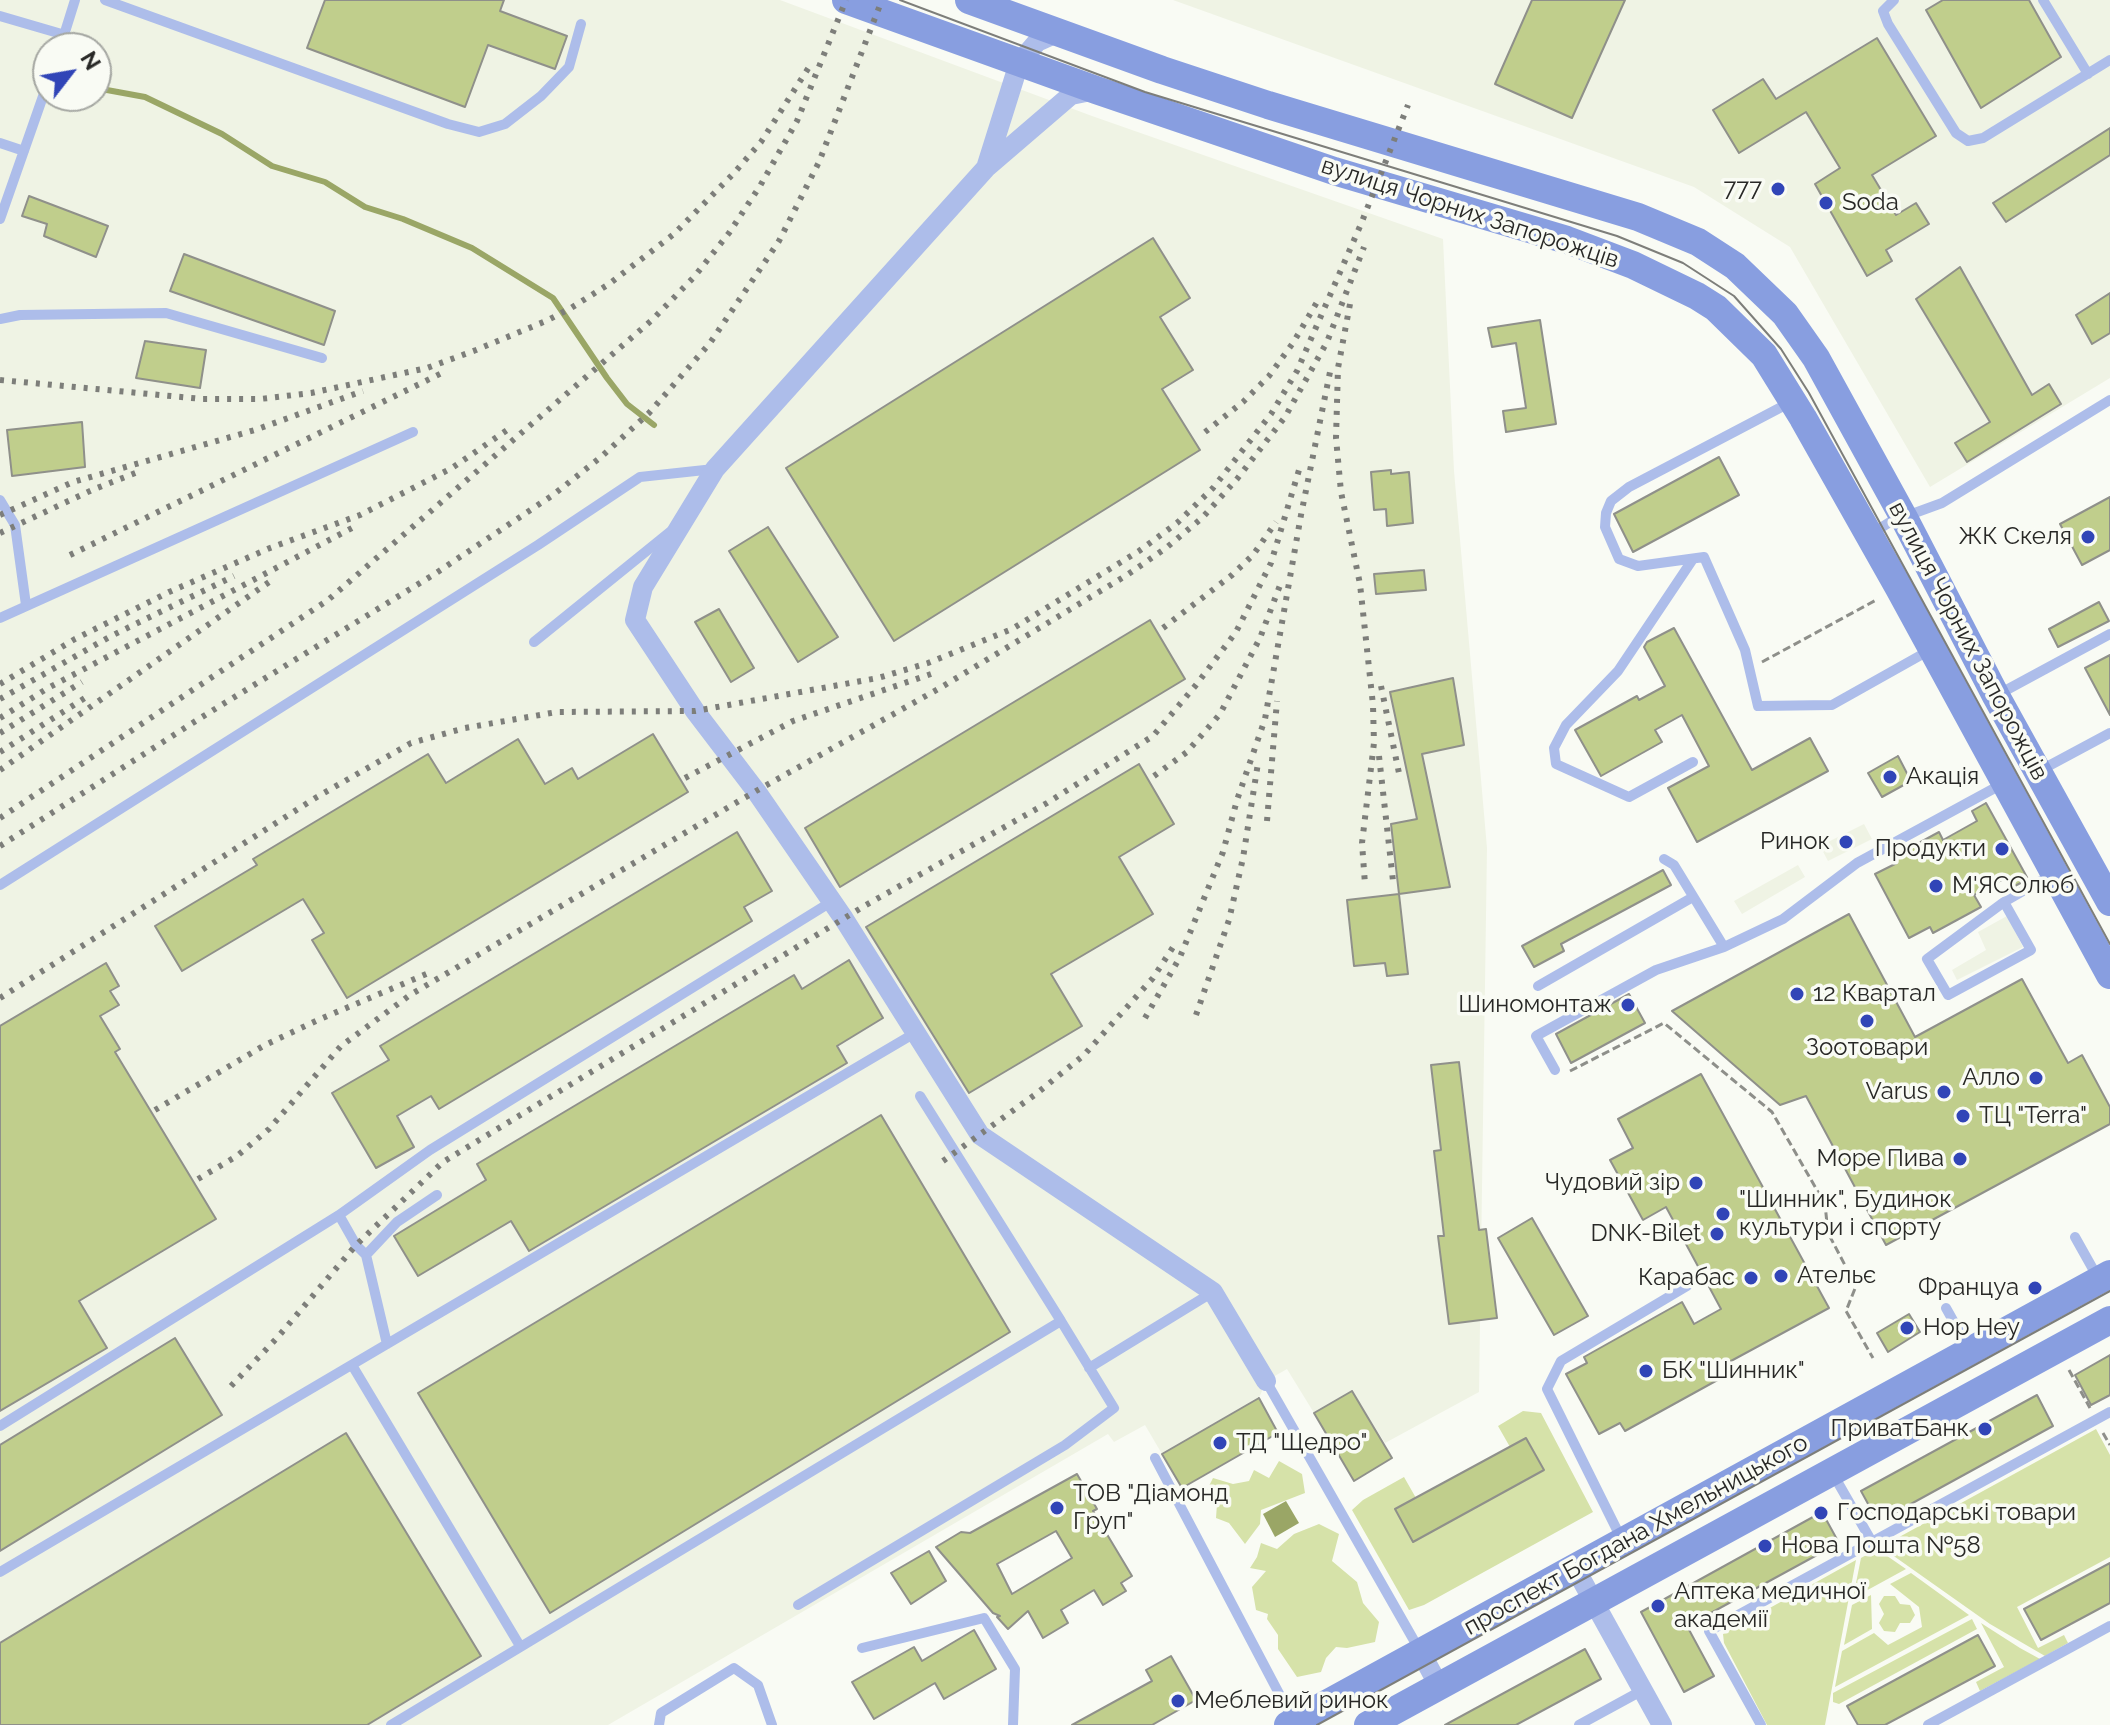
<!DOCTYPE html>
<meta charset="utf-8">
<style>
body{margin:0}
#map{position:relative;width:2110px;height:1725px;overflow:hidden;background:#f9fbf4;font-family:Raleway,sans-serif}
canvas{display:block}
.north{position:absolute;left:32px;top:32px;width:80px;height:80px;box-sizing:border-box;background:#f9fbf4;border:2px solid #a5a7a2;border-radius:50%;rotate:59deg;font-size:22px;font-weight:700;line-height:32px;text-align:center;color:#282826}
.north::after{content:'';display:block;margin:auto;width:28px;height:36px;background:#3145b7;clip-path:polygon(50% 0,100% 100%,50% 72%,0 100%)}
</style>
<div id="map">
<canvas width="2110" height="1725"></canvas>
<div class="north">N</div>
</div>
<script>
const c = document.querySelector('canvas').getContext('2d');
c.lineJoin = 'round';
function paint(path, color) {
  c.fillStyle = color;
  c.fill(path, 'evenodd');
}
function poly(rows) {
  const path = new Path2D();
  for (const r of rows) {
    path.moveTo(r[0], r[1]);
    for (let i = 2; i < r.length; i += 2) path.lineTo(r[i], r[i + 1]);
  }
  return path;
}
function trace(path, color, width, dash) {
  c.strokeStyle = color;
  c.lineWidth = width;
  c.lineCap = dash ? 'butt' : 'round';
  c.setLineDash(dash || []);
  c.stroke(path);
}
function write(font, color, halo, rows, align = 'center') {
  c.font = font + ' Raleway,sans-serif';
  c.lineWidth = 7;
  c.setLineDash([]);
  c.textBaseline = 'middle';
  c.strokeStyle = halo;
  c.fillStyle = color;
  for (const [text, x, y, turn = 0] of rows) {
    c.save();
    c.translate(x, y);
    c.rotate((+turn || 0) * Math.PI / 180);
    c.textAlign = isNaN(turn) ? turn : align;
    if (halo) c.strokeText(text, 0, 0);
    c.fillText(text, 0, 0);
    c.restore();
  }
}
const built = poly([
 [0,0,780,0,1092,116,1443,239,1454,471,1487,848,1479,1392,1385,1443,1352,1391,1314,1413,1287,1369,1266,1381,1259,1398,1162,1454,1145,1425,1114,1442,1108,1434,608,1725,0,1725],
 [48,48,96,48,96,96,48,96],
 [1173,0,2110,0,2110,378,1930,487,1790,247,1694,187],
 [1864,824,1872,839,1828,861,1820,846],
 [1798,865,1805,877,1742,914,1734,901],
 [2007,916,2023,947,1957,980,1952,970,1986,950,1978,932]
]);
const green = poly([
 [1523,1411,1541,1413,1593,1512,1424,1605,1409,1610,1352,1510,1363,1500,1404,1477,1416,1498,1395,1510,1413,1541,1543,1469,1526,1438,1510,1447,1498,1426],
 [2096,1429,2110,1455,2110,1557,2017,1607,2038,1648,2064,1635,2068,1643,2045,1656,1990,1624,1881,1547],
 [1279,1461,1302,1474,1305,1493,1261,1510,1260,1524,1245,1544,1229,1523,1216,1518,1217,1504,1205,1494,1213,1478,1233,1484,1249,1481,1254,1470,1269,1478],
 [1319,1524,1339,1534,1332,1561,1357,1582,1363,1603,1379,1622,1375,1642,1347,1648,1336,1647,1326,1658,1321,1672,1297,1677,1278,1649,1278,1635,1267,1619,1268,1614,1256,1610,1252,1587,1266,1571,1250,1568,1257,1557,1261,1543,1277,1549,1294,1534],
 [1877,1549,1906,1569,1853,1598,1861,1558],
 [1856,1560,1825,1725,1767,1725,1724,1643,1723,1634],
 [1911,1573,1969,1615,1835,1687,1842,1651,1874,1633,1888,1645,1922,1627,1919,1607,1890,1584],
 [1871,1595,1872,1629,1844,1645,1852,1605],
 [1884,1596,1895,1596,1900,1604,1910,1605,1915,1615,1910,1623,1900,1623,1895,1632,1884,1631,1879,1623,1884,1614,1879,1604],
 [1972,1619,1977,1629,1839,1704,1833,1702,1833,1693],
 [1981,1623,2020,1648,2040,1659,1980,1691,1976,1682,2004,1667]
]);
const water = poly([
 [1286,1501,1299,1523,1275,1537,1263,1514]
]);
const stream = poly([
 [96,88,145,97,222,134,272,166,325,182,365,207,403,219,472,248,553,298,607,378,627,404,654,425]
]);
const building = poly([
 [325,0,504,0,500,11,567,36,555,69,488,45,465,107,307,48,325,0],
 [1532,0,1625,0,1572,118,1495,84,1532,0],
 [1943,0,2029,0,2061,57,1981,108,1926,10,1943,0],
 [1877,38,1936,136,1872,175,1896,215,1916,203,1929,224,1886,250,1892,261,1867,276,1815,184,1840,168,1806,112,1739,153,1713,110,1763,79,1776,99,1877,38],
 [2110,128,2110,155,2006,222,1993,203,2110,128],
 [29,196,108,226,96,257,44,236,47,224,22,216,29,196],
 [1153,238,1190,298,1160,317,1193,370,1162,389,1200,450,894,641,786,468,1153,238],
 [184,254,335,311,324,345,170,291,184,254],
 [1960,267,2032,395,2049,384,2061,404,1967,462,1955,443,1990,422,1916,299,1960,267],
 [2110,293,2110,333,2092,344,2076,315,2110,293],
 [1540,320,1556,424,1506,432,1503,411,1526,408,1516,343,1492,347,1488,328,1540,320],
 [145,341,206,350,200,388,136,378,145,341],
 [82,422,85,467,12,476,7,430,82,422],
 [1719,457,1739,495,1633,552,1614,514,1719,457],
 [1391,470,1391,474,1409,472,1413,523,1387,526,1386,509,1374,510,1371,472,1391,470],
 [2110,497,2110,550,2082,565,2060,524,2110,497],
 [768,527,838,637,798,662,729,551,768,527],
 [1424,570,1426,590,1376,594,1374,574,1424,570],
 [2099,602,2109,621,2058,647,2049,629,2099,602],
 [719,609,754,668,731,682,695,622,719,609],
 [1150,620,1185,679,840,887,805,828,1150,620],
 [1674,628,1752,770,1810,738,1828,771,1697,842,1668,788,1709,766,1682,715,1655,730,1662,742,1601,776,1575,730,1637,696,1639,700,1665,686,1644,647,1647,642,1674,628],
 [2110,655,2110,715,2085,668,2110,655],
 [1453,678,1464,745,1422,754,1450,887,1399,894,1391,824,1417,819,1390,692,1453,678],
 [653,734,688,792,347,998,312,940,324,933,303,899,182,971,155,926,257,865,253,859,428,754,446,783,518,739,545,784,572,768,578,779,653,734],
 [1898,756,1911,781,1882,797,1868,773,1898,756],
 [1139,764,1174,824,1119,857,1153,914,1051,974,1082,1026,969,1093,866,927,1139,764],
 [1986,803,2028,879,2013,887,2007,877,1974,895,1981,907,1933,933,1930,927,1909,938,1875,874,1897,863,1893,857,1939,832,1943,840,1977,821,1972,811,1986,803],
 [737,832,772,891,744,907,752,921,439,1109,431,1096,397,1116,414,1147,376,1168,332,1093,389,1060,380,1046,737,832],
 [1663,870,1671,885,1561,944,1564,951,1534,967,1522,946,1663,870],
 [1399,894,1408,974,1387,976,1385,963,1354,966,1347,900,1399,894],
 [1849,914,1915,1037,2022,979,2068,1063,2082,1055,2110,1107,2110,1124,1886,1245,1806,1096,1780,1105,1672,1011,1849,914],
 [849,960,883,1018,837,1046,847,1063,529,1251,511,1221,418,1276,394,1236,486,1180,477,1164,794,975,802,989,849,960],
 [106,963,119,986,110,991,119,1005,100,1016,120,1049,115,1052,216,1219,79,1301,107,1348,0,1411,0,1026,106,963],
 [1629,994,1645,1023,1571,1063,1556,1034,1629,994],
 [1459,1062,1479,1230,1486,1229,1497,1318,1449,1324,1438,1236,1444,1236,1434,1151,1441,1150,1431,1065,1459,1062],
 [1701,1074,1829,1308,1718,1368,1723,1377,1625,1431,1620,1423,1599,1434,1566,1374,1587,1363,1584,1357,1682,1302,1694,1324,1721,1309,1666,1207,1643,1220,1610,1160,1633,1148,1618,1119,1701,1074],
 [881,1115,1010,1332,550,1613,418,1393,881,1115],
 [1532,1218,1588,1316,1554,1335,1498,1238,1532,1218],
 [1909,1314,1920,1332,1888,1352,1877,1333,1909,1314],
 [175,1338,222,1415,0,1551,0,1445,175,1338],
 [2110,1355,2110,1395,2091,1405,2075,1375,2110,1355],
 [1352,1391,1392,1458,1354,1481,1314,1413,1352,1391],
 [2037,1395,2053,1426,1878,1522,1861,1491,2037,1395],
 [1259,1398,1278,1433,1182,1488,1162,1454,1259,1398],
 [346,1433,481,1656,367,1725,0,1725,0,1643,346,1433],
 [1526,1438,1544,1470,1413,1542,1395,1509,1526,1438],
 [1077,1474,1097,1509,1093,1511,1132,1576,1121,1583,1126,1591,1103,1605,1094,1590,1061,1610,1068,1623,1043,1638,1028,1611,1008,1629,997,1617,1000,1616,993,1613,936,1547,961,1532,970,1533,1077,1474],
 [1056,1531,1072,1558,1012,1594,997,1564,1056,1531],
 [1822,1512,1839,1543,1687,1626,1714,1676,1684,1692,1641,1612,1822,1512],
 [929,1551,946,1581,911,1604,891,1573,929,1551],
 [2110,1563,2110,1603,2041,1640,2024,1609,2110,1563],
 [974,1630,996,1669,944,1699,935,1683,874,1719,852,1682,914,1647,922,1661,974,1630],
 [1978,1635,1995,1666,1885,1725,1858,1725,1847,1706,1978,1635],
 [1585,1649,1601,1679,1516,1725,1445,1725,1585,1649],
 [1171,1656,1196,1700,1152,1725,1072,1725,1152,1681,1146,1670,1171,1656]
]);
const path = poly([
 [1762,662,1878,599],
 [1570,1071,1664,1023,1772,1112,1825,1204,1828,1233,1856,1286,1846,1311,1873,1358],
 [2069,1370,2090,1408],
 [2103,1433,2110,1445]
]);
const service = poly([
 [105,0,448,124,479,132,505,124,541,96,569,67,581,24],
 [1894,0,1883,11,1888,24,1956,133,1968,141,1983,138,2110,60],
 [2043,0,2088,74],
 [0,16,65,35],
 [60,48,75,0],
 [0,143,24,151],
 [0,219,48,82],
 [0,319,20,315,166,313,322,358],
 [1791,402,1629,487,1611,501,1606,513,1605,527,1619,559,1638,566,1704,557,1745,650,1758,706,1832,705,1930,650],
 [0,500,15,525,26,605],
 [1871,534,1890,522,1942,503,2110,400],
 [1693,559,1618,671,1566,725,1554,748,1556,764,1629,797,1693,762],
 [0,618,413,432],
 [534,642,670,532],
 [1999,694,2110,634],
 [2041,770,2110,733],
 [1664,859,1674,865,1724,947],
 [0,885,538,545,640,477,714,469],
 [2004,902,2031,950,1948,995,1927,959,2004,902,2051,875],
 [1538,986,1693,897],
 [1555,1070,1536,1036,1656,970,1724,947,1783,919,1857,863,2004,783],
 [2075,1237,2098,1278],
 [366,1255,397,1222,437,1195],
 [1946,1308,1969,1349],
 [387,1344,366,1255,356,1245,339,1215,430,1150,831,902],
 [352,1365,520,1646],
 [1089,1368,1213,1292],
 [1266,1381,1420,1651],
 [0,1426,339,1215],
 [1155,1458,1293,1720],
 [1833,1474,1872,1542],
 [1622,1540,1547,1389,1561,1361,1687,1286],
 [0,1572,915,1033],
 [798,1605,1065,1445,1114,1408,1061,1321],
 [862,1648,984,1618,1015,1669,1013,1725],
 [391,1725,1061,1321,920,1096],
 [659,1725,661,1713,734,1668,758,1685,772,1725],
 [1579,1725,1643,1690],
 [1761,1725,1709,1631,2110,1412],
 [1928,1725,2110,1626]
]);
const minor = poly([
 [1096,90,1071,95,986,168,715,469,643,587,635,620,695,711,756,791,844,919,980,1135,1213,1292,1266,1381],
 [986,168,1019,63,1037,42,1057,33],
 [1575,1568,1662,1725],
 [1421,1653,1439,1686]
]);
const secondary = poly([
 [846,0,1096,90,1334,171,1567,240,1633,265,1697,296,1716,308,1764,355,1803,418,1899,588,2110,975],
 [969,0,1162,70,1268,105,1638,217,1698,242,1735,266,1785,314,1816,358,1904,518,1996,696,2110,902],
 [1288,1725,2110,1274],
 [1368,1725,2110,1320]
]);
const tram = poly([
 [900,0,1145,92,1617,236,1683,263,1734,296,1781,349,1809,393,2110,944],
 [1317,1725,2110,1291]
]);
const rail = poly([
 [1350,304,1338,368,1336,438,1341,492,1360,584,1373,705,1374,743,1362,843,1365,884],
 [0,380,203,399,260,399,311,393,427,368,476,350,546,321,571,308,609,284,674,234,734,173,761,142,811,64],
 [1205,432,1243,402,1269,376,1293,343,1320,297],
 [0,515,73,482,255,430,363,391],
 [0,533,92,490,138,472],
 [70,555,446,371],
 [1163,628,1232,575,1253,555,1276,522],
 [0,684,75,639,169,592,270,548,360,515,452,468,513,426],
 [1381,686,1400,778],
 [0,699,111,636,234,576],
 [0,718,48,688,352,528],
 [0,733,82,682],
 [0,752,88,696],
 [1379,756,1393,881],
 [0,770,272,580],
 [1154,776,1187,752,1220,714,1260,638,1282,580],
 [685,778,793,721,931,674],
 [0,818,328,600,652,320,694,277,729,233,760,186,797,121,846,0],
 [1267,821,1277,701],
 [0,846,202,717,433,575,553,495,601,457,649,413,710,343,779,241,819,162,882,0],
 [0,998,317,797,411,743,465,728,557,712,695,711,878,678,928,663,1012,629,1139,551,1177,523,1213,488,1271,414,1297,371,1361,224,1408,105],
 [1196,1015,1229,920,1243,858,1258,763],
 [1145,1018,1180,957,1223,852,1237,800,1265,719,1301,515,1330,372],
 [155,1110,265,1045,318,1020,431,972],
 [943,1161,1036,1094,1084,1055,1153,978,1177,941],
 [198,1179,237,1156,269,1129,341,1046,410,995,756,791,940,688,1127,575,1166,548,1202,518,1237,479,1285,417,1327,342,1364,247],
 [231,1386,277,1338,356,1245,443,1162,866,905,1047,803,1153,736,1196,685,1236,632,1271,563,1299,470]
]);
const markers = [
 [1778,189,8,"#3145b7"],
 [1826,203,8,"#3145b7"],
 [2088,537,8,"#3145b7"],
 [1890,777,8,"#3145b7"],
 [1846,842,8,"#3145b7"],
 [2002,849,8,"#3145b7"],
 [1936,886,8,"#3145b7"],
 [1797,994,8,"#3145b7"],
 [1628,1005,8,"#3145b7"],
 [1867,1021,8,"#3145b7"],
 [2036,1078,8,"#3145b7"],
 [1944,1092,8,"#3145b7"],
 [1963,1116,8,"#3145b7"],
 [1960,1159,8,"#3145b7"],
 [1696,1183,8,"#3145b7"],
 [1723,1214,8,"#3145b7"],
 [1717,1234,8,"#3145b7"],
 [1781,1276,8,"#3145b7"],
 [1751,1278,8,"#3145b7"],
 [2035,1288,8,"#3145b7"],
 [1907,1328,8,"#3145b7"],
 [1646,1371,8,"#3145b7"],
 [1985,1429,8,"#3145b7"],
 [1220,1443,8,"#3145b7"],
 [1057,1508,8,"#3145b7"],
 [1821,1513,8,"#3145b7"],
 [1765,1546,8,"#3145b7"],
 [1658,1606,8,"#3145b7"],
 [1178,1701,8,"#3145b7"]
];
const poiNames = [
 ["777",1762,189,"right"],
 ["Soda",1842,203],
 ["ЖК Скеля",2072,537,"right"],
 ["Акація",1906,777],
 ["Ринок",1830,842,"right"],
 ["Продукти",1986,849,"right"],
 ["М'ЯСОлюб",1952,886],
 ["12 Квартал",1813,994],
 ["Шиномонтаж",1612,1005,"right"],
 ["Зоотовари",1867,1048,"center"],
 ["Алло",2020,1078,"right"],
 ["Varus",1928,1092,"right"],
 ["ТЦ \"Terra\"",1979,1116],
 ["Море Пива",1944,1159,"right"],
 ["Чудовий зір",1680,1183,"right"],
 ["\"Шинник\", Будинок",1739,1200],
 ["культури і спорту",1739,1228],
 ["DNK-Bilet",1701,1234,"right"],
 ["Ательє",1797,1276],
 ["Карабас",1735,1278,"right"],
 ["Француа",2019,1288,"right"],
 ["Hop Hey",1923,1328],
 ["БК \"Шинник\"",1662,1371],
 ["ПриватБанк",1969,1429,"right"],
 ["ТД \"Щедро\"",1236,1443],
 ["ТОВ \"Діамонд",1073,1494],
 ["Груп\"",1073,1522],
 ["Господарські товари",1837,1513],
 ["Нова Пошта №58",1781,1546],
 ["Аптека медичної",1674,1592],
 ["академії",1674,1620],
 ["Меблевий ринок",1194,1701]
];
const streetNames = [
 ["вулиця Чорних Запорожців",1470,213,18],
 ["вулиця Чорних Запорожців",1968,641,62],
 ["проспект Богдана Хмельницького",1636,1535,-29]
];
paint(built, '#eff3e4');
paint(green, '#d6e2a9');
paint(water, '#9aa666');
trace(stream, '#9aa666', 6);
paint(building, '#c0ce8c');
trace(building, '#8f908a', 2);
trace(path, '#8e8f8a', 3, [8, 4]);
trace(service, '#adbdea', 10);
trace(minor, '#adbdea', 20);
trace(secondary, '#889ee0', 28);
trace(tram, '#7d7e7a', 2);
trace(rail, '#7d7e7a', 6, [4, 8]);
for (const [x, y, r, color] of markers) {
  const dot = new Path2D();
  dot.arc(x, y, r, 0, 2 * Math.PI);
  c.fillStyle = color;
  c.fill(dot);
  trace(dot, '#f9fbf4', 3);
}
write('24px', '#282826', '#f9fbf4', poiNames, 'left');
write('24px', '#282826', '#f9fbf4', streetNames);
</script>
